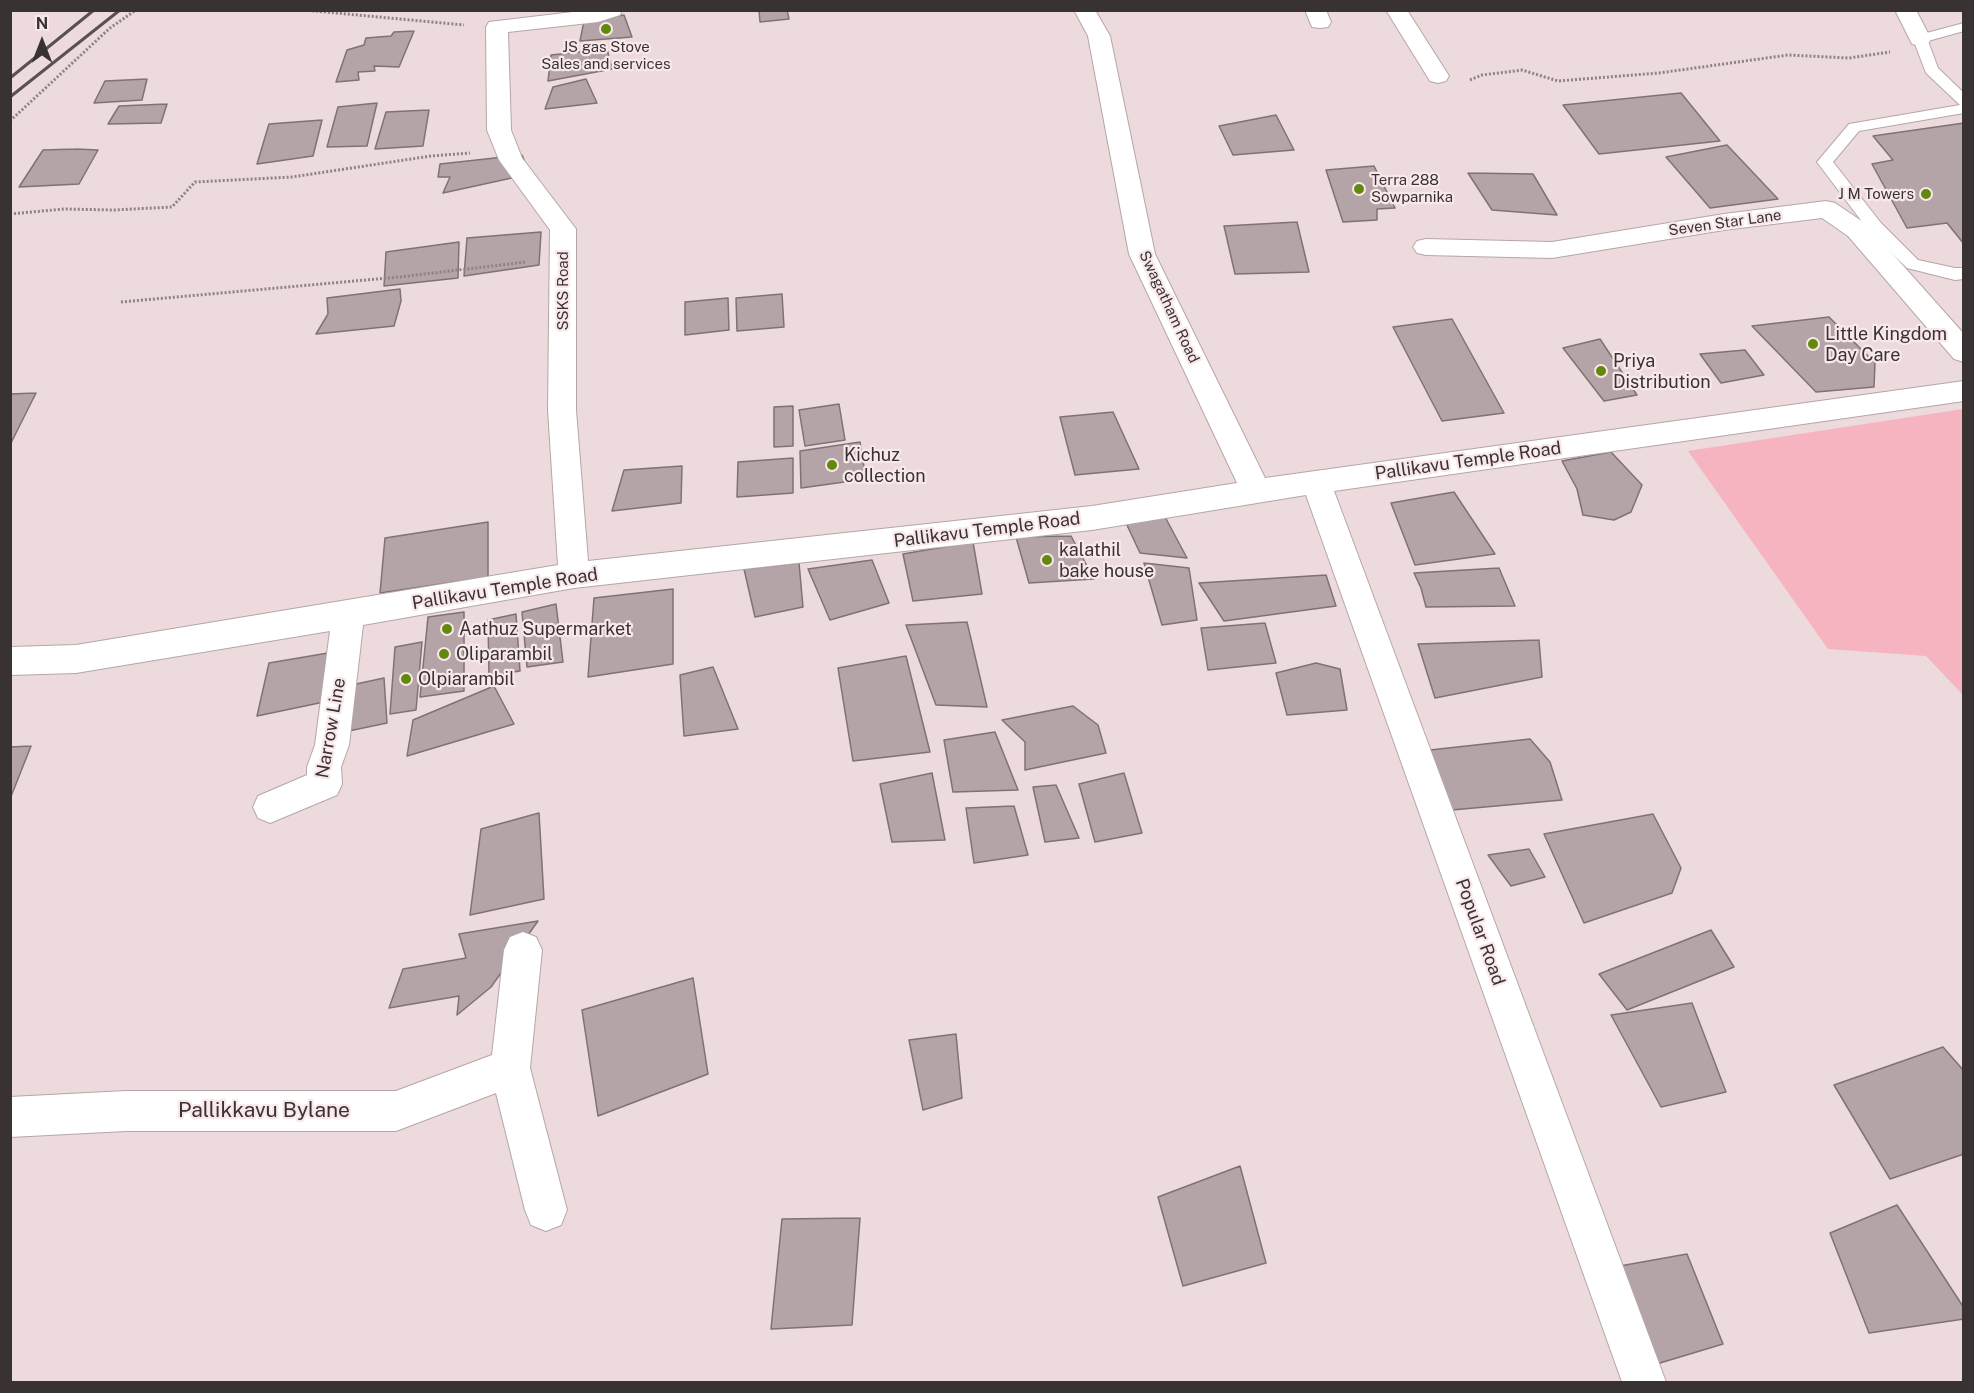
<!DOCTYPE html>
<style>
body{margin:0}
#map{position:relative;width:1974px;height:1393px;overflow:hidden;background:#ecdadd;font-family:"Public Sans",sans-serif}
canvas{display:block}
.frame{position:absolute;inset:0;border:12px solid #393233;pointer-events:none}
.north{position:absolute;left:12px;top:12px;width:60px;height:60px;-webkit-text-stroke:4px #f9e8ea;paint-order:stroke;rotate:0deg;font-size:16px;font-weight:700;line-height:24px;text-align:center;color:#393233}
.north::after{content:'';display:block;margin:auto;width:21px;height:27px;background:#393233;clip-path:polygon(50% 0,100% 100%,50% 72%,0 100%)}
</style>
<div id="map">
<canvas width="1974" height="1393"></canvas>
<div class="frame"></div>
<div class="north">N</div>
</div>
<script>
const c = document.querySelector('canvas').getContext('2d');
c.lineJoin = 'round';
function paint(path, color) {
  c.fillStyle = color;
  c.fill(path, 'evenodd');
}
function poly(rows) {
  const path = new Path2D();
  for (const r of rows) {
    path.moveTo(r[0], r[1]);
    for (let i = 2; i < r.length; i += 2) path.lineTo(r[i], r[i + 1]);
  }
  return path;
}
function trace(path, color, width, dash) {
  c.strokeStyle = color;
  c.lineWidth = width;
  c.lineCap = dash ? 'butt' : 'round';
  c.setLineDash(dash || []);
  c.stroke(path);
}
function write(font, color, halo, rows, align = 'center') {
  c.font = font + ' "Public Sans",sans-serif';
  c.lineWidth = 4.5;
  c.setLineDash([]);
  c.textBaseline = 'middle';
  c.strokeStyle = halo;
  c.fillStyle = color;
  for (const [text, x, y, turn = 0] of rows) {
    c.save();
    c.translate(x, y);
    c.rotate((+turn || 0) * Math.PI / 180);
    c.textAlign = isNaN(turn) ? turn : align;
    if (halo) c.strokeText(text, 0, 0);
    c.fillText(text, 0, 0);
    c.restore();
  }
}
const green = poly([
 [1963,409,1964,409,1963,695,1926,656,1828,649,1688,451]
]);
const building = poly([
 [759,10,787,10,789,19,760,22,759,10],
 [624,15,632,37,580,41,584,21,624,15],
 [414,31,399,67,374,66,375,71,358,72,359,80,336,82,347,50,364,45,366,38,391,36,394,32,414,31],
 [607,49,612,69,548,81,551,55,607,49],
 [147,79,142,100,94,103,105,81,147,79],
 [586,79,597,103,545,109,553,87,586,79],
 [1681,93,1720,141,1599,154,1563,105,1681,93],
 [377,103,367,146,327,147,338,107,377,103],
 [167,104,161,123,108,124,119,106,167,104],
 [429,110,423,146,375,149,386,112,429,110],
 [1276,115,1294,150,1233,155,1219,126,1276,115],
 [322,120,313,156,257,164,269,124,322,120],
 [1964,123,1964,244,1947,223,1907,228,1872,164,1893,160,1873,136,1964,123],
 [1727,145,1778,199,1710,208,1666,157,1727,145],
 [76,149,98,150,79,184,19,187,43,150,76,149],
 [522,155,530,174,443,193,450,177,438,177,440,164,522,155],
 [1374,166,1395,208,1377,209,1377,220,1343,222,1326,170,1374,166],
 [1468,173,1533,174,1557,215,1492,210,1468,173],
 [1297,222,1309,272,1235,274,1224,226,1297,222],
 [541,232,539,265,464,276,467,238,541,232],
 [459,242,458,278,384,286,386,252,459,242],
 [400,289,401,301,394,326,316,334,328,314,327,298,400,289],
 [782,294,784,327,737,331,736,298,782,294],
 [728,298,729,330,685,335,685,302,728,298],
 [1829,317,1875,363,1874,387,1816,392,1752,326,1829,317],
 [1452,319,1504,413,1442,421,1393,327,1452,319],
 [1600,339,1637,395,1604,401,1563,348,1600,339],
 [1745,350,1764,375,1721,383,1700,354,1745,350],
 [36,393,10,445,10,394,36,393],
 [839,404,845,440,805,446,799,410,839,404],
 [793,406,793,446,774,447,774,407,793,406],
 [1113,412,1139,469,1075,475,1060,417,1113,412],
 [860,442,866,479,801,488,800,451,860,442],
 [1611,452,1642,485,1631,512,1614,520,1583,515,1577,489,1562,461,1611,452],
 [793,458,793,493,737,497,738,462,793,458],
 [682,466,681,503,612,511,624,470,682,466],
 [1454,492,1495,554,1415,565,1391,503,1454,492],
 [1164,515,1187,558,1140,553,1126,523,1164,515],
 [488,522,488,577,380,593,385,538,488,522],
 [1071,536,1094,579,1029,583,1016,537,1071,536],
 [973,542,982,594,913,601,903,554,973,542],
 [872,560,889,603,830,620,808,569,872,560],
 [799,563,803,607,755,617,744,569,799,563],
 [1144,563,1189,568,1197,620,1162,625,1144,563],
 [1499,568,1515,606,1426,607,1421,588,1414,573,1499,568],
 [1326,575,1336,606,1224,621,1199,583,1326,575],
 [673,589,673,664,588,677,594,598,673,589],
 [556,604,563,662,527,667,522,612,556,604],
 [464,612,464,691,420,697,428,617,464,612],
 [516,614,520,671,489,676,488,620,516,614],
 [967,622,987,707,936,705,906,625,967,622],
 [1265,623,1276,663,1208,670,1201,628,1265,623],
 [1539,640,1542,677,1435,698,1418,644,1539,640],
 [422,642,416,710,390,714,395,647,422,642],
 [328,653,324,702,257,716,269,663,328,653],
 [906,656,930,752,853,761,838,668,906,656],
 [1316,663,1340,669,1347,710,1287,715,1276,673,1316,663],
 [713,667,738,729,684,736,680,675,713,667],
 [384,678,387,723,344,732,347,686,384,678],
 [494,686,514,724,407,756,413,720,494,686],
 [1073,706,1098,725,1106,753,1025,770,1025,742,1002,720,1073,706],
 [995,732,1018,790,953,792,944,740,995,732],
 [1530,739,1550,762,1562,800,1452,810,1430,750,1530,739],
 [31,746,10,799,10,747,31,746],
 [932,773,945,840,892,842,880,784,932,773],
 [1124,773,1142,833,1095,842,1079,784,1124,773],
 [1056,785,1079,838,1045,842,1033,787,1056,785],
 [1014,806,1028,855,974,863,966,808,1014,806],
 [539,813,544,899,470,915,481,829,539,813],
 [1653,814,1681,868,1672,893,1584,923,1544,834,1653,814],
 [1529,849,1545,877,1511,886,1488,855,1529,849],
 [538,921,491,987,457,1015,459,996,389,1008,403,969,466,958,459,934,538,921],
 [1711,930,1734,967,1627,1010,1599,974,1711,930],
 [693,978,708,1074,598,1116,582,1010,693,978],
 [1692,1003,1726,1092,1661,1107,1611,1015,1692,1003],
 [956,1034,962,1098,923,1110,909,1040,956,1034],
 [1943,1047,1964,1071,1964,1154,1890,1179,1834,1085,1943,1047],
 [1240,1166,1266,1263,1183,1286,1158,1197,1240,1166],
 [1897,1205,1964,1308,1964,1319,1869,1333,1830,1233,1897,1205],
 [860,1218,852,1325,771,1329,782,1219,860,1218],
 [1687,1254,1723,1344,1650,1366,1620,1266,1687,1254]
]);
const path = poly([
 [304,10,464,25],
 [1470,80,1482,75,1522,70,1558,81,1659,73,1788,55,1849,58,1890,52],
 [10,121,110,28,136,10],
 [10,214,64,209,114,210,172,207,195,182,292,177,431,156,470,153],
 [121,302,399,277,526,262]
]);
const lane = poly([
 [1964,23,1964,31,1928,41,1938,68,1964,93,1964,113,1859,131,1833,162,1881,223,1918,260,1955,268,1964,268,1964,279,1955,280,1907,268,1869,231,1817,162,1849,124,1960,105,1926,73,1913,39,1915,36,1964,23]
]);
const street = poly([
 [590,10,622,10,620,15,598,22,508,32,511,130,522,158,576,229,576,410,588,561,1092,506,1237,483,1129,254,1088,36,1074,10,1095,10,1110,36,1155,254,1265,478,1964,381,1964,401,1334,491,1666,1382,1622,1382,1306,495,1092,530,574,588,363,625,349,745,341,767,342,784,337,795,270,823,258,818,253,807,258,796,307,775,307,767,315,745,330,631,76,673,10,675,10,647,76,645,558,565,548,410,550,230,499,160,487,130,486,27,489,22,497,21,590,10],
 [1305,10,1326,10,1331,22,1328,27,1320,28,1312,27,1305,10],
 [1386,10,1407,10,1449,76,1446,81,1438,83,1430,81,1386,10],
 [1895,10,1916,10,1931,39,1928,44,1920,46,1912,44,1895,10],
 [1826,201,1835,203,1866,224,1964,334,1964,362,1954,359,1848,236,1822,218,1724,230,1552,258,1426,255,1417,253,1413,247,1417,241,1426,239,1552,242,1724,214,1826,201],
 [523,932,536,937,542,950,530,1068,567,1210,561,1225,546,1231,531,1225,525,1210,496,1093,396,1131,126,1131,10,1137,10,1097,126,1091,396,1091,492,1055,504,950,510,937,523,932]
]);
const rail = poly([
 [10,78,94,10],
 [10,97,120,10]
]);
const markers = [
 [606,29,6,"#62880e"],
 [1359,189,6,"#62880e"],
 [1926,194,6,"#62880e"],
 [1813,344,6,"#62880e"],
 [1601,371,6,"#62880e"],
 [832,465,6,"#62880e"],
 [1047,560,6,"#62880e"],
 [447,629,6,"#62880e"],
 [444,654,6,"#62880e"],
 [406,679,6,"#62880e"]
];
const farPoinames = [
 ["JS gas Stove",606,47],
 ["Sales and services",606,64],
 ["Terra 288",1371,180,"left"],
 ["Sowparnika",1371,197,"left"],
 ["J M Towers",1914,194,"right"]
];
const farStreetnames = [
 ["Seven Star Lane",1725,223,-8],
 ["SSKS Road",563,291,-90],
 ["Swagatham Road",1169,307,65]
];
const poiNames = [
 ["Little Kingdom",1825,334],
 ["Day Care",1825,355],
 ["Priya",1613,361],
 ["Distribution",1613,382],
 ["Kichuz",844,455],
 ["collection",844,476],
 ["kalathil",1059,550],
 ["bake house",1059,571],
 ["Aathuz Supermarket",459,629],
 ["Oliparambil",456,654],
 ["Olpiarambil",418,679]
];
const streetNames = [
 ["Pallikavu Temple Road",1468,461,-8],
 ["Pallikavu Temple Road",987,530,-7],
 ["Pallikavu Temple Road",505,589,-9],
 ["Narrow Line",331,728,-80],
 ["Popular Road",1480,932,70]
];
const nearStreetnames = [
 ["Pallikkavu Bylane",264,1111]
];
paint(green, '#f6b4c0');
paint(building, '#b5a4a7');
trace(building, '#807174', 1.5);
trace(lane, '#b6a6a8', 2);
trace(street, '#b6a6a8', 2);
trace(path, '#8e8284', 3, [2, 2]);
paint(lane, '#fff');
paint(street, '#fff');
trace(rail, '#595052', 3);
for (const [x, y, r, color] of markers) {
  const dot = new Path2D();
  dot.arc(x, y, r, 0, 2 * Math.PI);
  c.fillStyle = color;
  c.fill(dot);
  trace(dot, '#f9e8ea', 2);
}
write('15px', '#393233', '#f9e8ea', farPoinames);
write('15px', '#393233', '#f9e8ea', farStreetnames);
write('18px', '#393233', '#f9e8ea', poiNames, 'left');
write('18px', '#393233', '#f9e8ea', streetNames);
write('21px', '#393233', '#f9e8ea', nearStreetnames);
</script>
